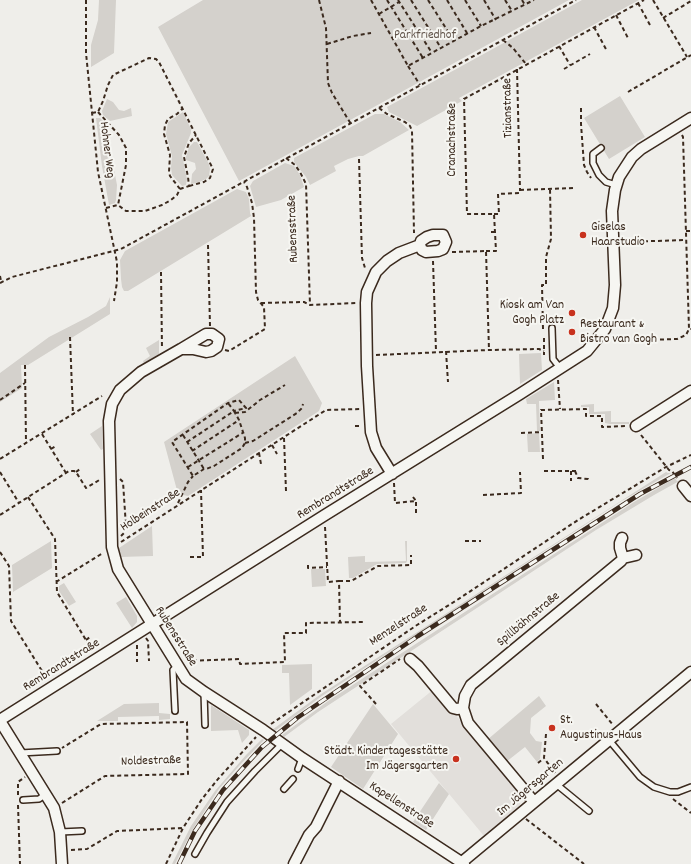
<!DOCTYPE html>
<meta charset="utf-8">
<style>
body{margin:0}
canvas{display:block;background:#efeeea}
</style>
<canvas width="691" height="864"></canvas>
<script>
const c = document.querySelector('canvas').getContext('2d');
c.lineJoin = 'round';
function paint(path, color) {
  c.fillStyle = color;
  c.fill(path, 'evenodd');
}
function poly(rows) {
  const path = new Path2D();
  for (const r of rows) {
    path.moveTo(r[0], r[1]);
    for (let i = 2; i < r.length; i += 2) path.lineTo(r[i], r[i + 1]);
  }
  return path;
}
function trace(path, color, width, dash) {
  c.strokeStyle = color;
  c.lineWidth = width;
  c.lineCap = dash ? 'butt' : 'round';
  c.setLineDash(dash || []);
  c.stroke(path);
}
function write(font, color, halo, rows, align = 'center') {
  c.font = font + ' Dekko,sans-serif';
  c.lineWidth = 4;
  c.setLineDash([]);
  c.textBaseline = 'middle';
  c.strokeStyle = halo;
  c.fillStyle = color;
  for (const [text, x, y, turn = 0] of rows) {
    c.save();
    c.translate(x, y);
    c.rotate((+turn || 0) * Math.PI / 180);
    c.textAlign = isNaN(turn) ? turn : align;
    if (halo) c.strokeText(text, 0, 0);
    c.fillText(text, 0, 0);
    c.restore();
  }
}
const built = poly([
 [434,689,521,794,520,805,484,836,391,724]
]);
const green = poly([
 [99,0,116,0,114,53,91,67,91,45,98,20],
 [203,0,569,0,239,181,158,27],
 [582,0,639,0,459,98,462,101,417,126,389,112,387,107],
 [620,96,645,137,609,159,584,118],
 [107,99,113,102,119,110,124,111,131,108,132,116,110,121,103,115,102,111],
 [183,112,191,129,191,133,182,155,187,179,186,185,182,186,172,175,171,167,172,156,166,134,168,122],
 [375,114,384,114,400,122,409,130,363,156,359,156,348,159,334,166,336,171,310,185,306,177,294,162,294,158],
 [96,118,100,118,105,123,117,185,116,200,115,203,109,205,102,166],
 [194,142,197,142,209,164,210,169,209,176,206,179,197,183,191,184,192,174,196,169,195,163,186,160,186,157,189,147],
 [285,163,294,166,300,175,304,187,281,200,256,207,250,186,253,181],
 [237,189,246,192,249,199,250,213,251,216,128,291,124,291,122,287,121,279,120,260,125,251],
 [110,297,110,314,28,365,21,365,22,388,0,402,0,373,49,337,88,317,106,306],
 [159,340,159,354,144,364,143,361,150,356,146,348],
 [541,353,542,370,520,384,519,354],
 [295,356,322,403,319,411,188,496,178,494,164,442],
 [554,382,555,400,539,401,540,431,537,431,536,404,527,404,526,399],
 [594,404,594,412,611,411,611,422,629,422,629,424,610,424,605,423,605,414,589,414,589,407,581,407,581,405],
 [102,426,103,449,101,450,90,434],
 [539,433,540,452,528,452,527,434],
 [666,472,668,473,671,473,620,502,322,696,275,731,272,730,321,694],
 [675,478,677,481,681,480,654,495,596,530,318,712,284,737,282,735,328,701,634,502],
 [152,526,153,556,120,557,119,548],
 [51,541,52,568,13,592,12,565],
 [405,541,407,541,407,561,406,563,377,564,353,578,349,578,348,557,365,556,365,562,406,561],
 [311,569,325,569,326,586,312,587],
 [64,583,76,602,69,606,59,591,59,586],
 [126,597,137,616,137,622,132,628,116,603],
 [312,664,312,689,290,705,289,673,282,673,282,665],
 [539,696,546,706,531,718,530,733,536,741,542,742,540,759,537,762,525,747,506,762,487,740],
 [159,703,159,713,170,714,170,719,159,720,159,716,118,717,118,721,97,721,124,704],
 [373,704,398,734,363,789,331,767],
 [211,705,249,730,249,735,242,743,238,730,211,731],
 [262,739,264,740,239,766,219,789,193,829,175,864,172,864,191,826,215,791,246,755],
 [439,783,449,794,426,830,413,822]
]);
const path = poly([
 [86,0,86,53,98,172,117,262,117,282,114,301],
 [319,0,326,28,328,83,332,93,351,124],
 [371,0,408,66,481,26,534,0],
 [387,0,423,58],
 [398,0,432,53],
 [411,0,441,48],
 [428,0,454,41],
 [447,0,467,33],
 [465,0,481,26],
 [484,0,496,20],
 [505,0,512,11],
 [522,0,525,5],
 [653,0,687,57],
 [638,3,650,25],
 [379,14,399,2],
 [616,15,628,38],
 [663,18,691,1],
 [594,27,607,51],
 [503,40,513,48,526,64],
 [327,44,353,36,371,33],
 [559,46,570,65],
 [408,66,420,85],
 [517,69,520,190],
 [564,69,590,54],
 [628,92,691,55],
 [379,108,387,114,405,122,410,126,412,131,414,233],
 [581,108,581,124,584,165,587,172,591,178],
 [98,112,119,135,126,148,126,165,118,205],
 [92,113,98,112,103,101,108,85,113,75,149,58,156,59,159,62,213,169,210,178,204,182,189,186],
 [682,135,683,137,689,329],
 [286,158,295,165,300,172,306,184,310,305],
 [359,159,362,258,365,268],
 [180,189,170,176,169,172,170,155,164,134,165,125,168,119,177,114,183,108],
 [520,190,573,188],
 [106,208,118,205,126,211,145,211,162,205,171,200,177,195,180,189,189,186,188,177,184,157,189,143,196,135],
 [494,214,499,214,498,194,520,193,520,190],
 [686,231,691,231],
 [491,232,495,232],
 [623,242,686,240],
 [208,245,210,326],
 [486,251,496,251,494,214,467,214,464,99,644,0],
 [452,252,486,251,489,350],
 [433,261,436,351],
 [161,272,162,349],
 [0,276,1,281],
 [0,283,12,277,121,249,576,0],
 [261,303,304,302,310,305,357,303],
 [543,329,542,285,546,285,546,257,551,239,550,189],
 [70,337,73,415],
 [544,338,544,355],
 [646,340,677,339,686,335,689,329,691,329],
 [225,350,229,351,265,329,264,307,258,300,256,292,254,218,252,203,247,187,244,182],
 [446,351,448,382],
 [376,355,489,350,539,349,544,351],
 [25,365,26,443],
 [558,380,560,409],
 [0,400,25,383],
 [235,413,245,412,260,400,285,385],
 [355,426,362,426],
 [521,433,542,432],
 [42,434,66,473],
 [183,435,204,469],
 [641,435,669,470,672,471,677,478],
 [284,438,286,491],
 [187,442,234,411,239,420,245,438,245,443,242,448,214,466,206,469,204,469,193,476,172,442,228,403,239,400,246,408,234,411,228,403],
 [245,443,253,441,297,413,302,408,303,404],
 [272,445,277,454],
 [51,449,56,446],
 [192,451,239,420],
 [259,453,261,464],
 [0,459,102,396],
 [543,459,541,410,586,409,586,416,602,416,602,427,627,426],
 [188,467,244,432],
 [544,471,579,471],
 [571,471,571,481],
 [575,471,578,478,588,479,588,480],
 [0,472,19,503],
 [76,472,80,469],
 [120,479,123,482,126,527,124,533,121,536],
 [394,483,395,503,416,501,416,513],
 [483,495,521,493,520,472],
 [28,497,55,539,57,592,92,650],
 [413,497,416,501],
 [178,503,188,482,193,476],
 [0,515,69,471,74,471,76,472,86,488,101,479],
 [325,527,328,582,339,581,340,622],
 [465,541,481,541],
 [121,542,326,410,360,409],
 [0,552,9,566,11,621,47,679],
 [190,557,203,557,201,490],
 [308,565,308,568,327,567],
 [339,581,351,581,378,566,411,565,411,555],
 [56,582,103,553],
 [146,638,148,641,149,661],
 [86,640,90,637],
 [137,645,137,662],
 [186,661,239,659,240,664,285,662,284,633,306,633,306,623,365,622],
 [376,704,360,686,400,659],
 [596,704,613,725],
 [271,724,417,625,457,600,578,520,666,467,691,455],
 [546,734,544,758,555,773],
 [538,763,544,758],
 [18,795,18,782,25,777],
 [673,799,691,813],
 [62,803,105,776,188,774,187,722,101,724,62,748],
 [18,805,20,864],
 [526,819,584,864],
 [71,850,87,849,117,831,183,828],
 [166,864,183,828,202,799,218,779,256,737]
]);
const service = poly([
 [601,148,593,154,593,163,599,175,606,182,616,185],
 [552,328,553,359,560,368],
 [204,692,205,725],
 [175,711,173,670,177,666],
 [609,740,640,777,654,787,670,792,678,792,691,787],
 [20,753,57,751],
 [298,769,302,758],
 [556,784,589,811],
 [284,789,293,779],
 [23,800,39,799,46,794],
 [60,832,82,831],
 [195,854,207,833,227,802,255,771,282,744]
]);
const minor = poly([
 [181,349,206,334,212,334,219,339,217,347,211,351,206,352,193,349,181,349,141,372,120,390,112,404,109,421,112,547,118,569,186,679,204,692,263,730,302,758,464,864],
 [636,426,691,391],
 [392,474,376,448,371,432,367,366,366,303,367,292,376,272,387,261,399,253,420,245,422,250,426,252,438,251,443,249,446,242,443,235,433,235,427,237,421,241,420,245],
 [683,486,691,496],
 [622,538,620,543,620,548,623,558,636,555],
 [410,659,418,666,453,708,457,709,463,708],
 [0,720,325,515,520,394,587,351,605,329,613,308,615,285,612,211,615,190,619,177,632,157,641,149,691,118],
 [0,721,54,808,60,832,62,864],
 [534,802,468,723,463,708,465,696,471,685,621,561,623,558],
 [462,862,691,672],
 [294,864,309,835,316,827,339,781]
]);
const rail = poly([
 [179,864,195,831,223,790,262,747,297,718,418,636,640,494,691,467]
]);
const markers = [
 [583,235,4,"#c8321e"],
 [572,313,4,"#c8321e"],
 [572,332,4,"#c8321e"],
 [552,728,4,"#c8321e"],
 [456,759,4,"#c8321e"]
];
const parkNames = [
 ["Parkfriedhof",425,36]
];
const streetNames = [
 ["Tizianstraße",509,108,-91],
 ["Cranachstraße",453,140,-90],
 ["Hohner Weg",106,150,83],
 ["Rubensstraße",294,229,-92],
 ["Rembrandtstraße",336,494,-32],
 ["Holbeinstraße",151,511,-33],
 ["Spillbähnstraße",529,620,-40],
 ["Menzelstraße",399,626,-33],
 ["Rubensstraße",175,637,58],
 ["Rembrandtstraße",62,666,-32],
 ["Noldestraße",151,762,-2],
 ["Im Jägersgarten",531,788,-40],
 ["Kapellenstraße",401,806,33]
];
const poiNames = [
 ["Giselas",591,228],
 ["Haarstudio",591,243],
 ["Kiosk am Van",564,306,"right"],
 ["Gogh Platz",564,321,"right"],
 ["Restaurant &",580,325],
 ["Bistro van Gogh",580,340],
 ["St.",560,721],
 ["Augustinus-Haus",560,736],
 ["Städt. Kindertagesstätte",448,752,"right"],
 ["Im Jägersgarten",448,767,"right"]
];
paint(built, '#e2dfdb');
paint(green, '#d4d1cc');
trace(service, '#3b2a1e', 8);
trace(minor, '#3b2a1e', 13);
trace(path, '#3b2a1e', 2, [4, 3]);
trace(service, '#f6f6f2', 5);
trace(minor, '#f6f6f2', 10);
trace(rail, '#3b2a1e', 4.5);
trace(rail, '#f6f6f2', 3, [9]);
for (const [x, y, r, color] of markers) {
  const dot = new Path2D();
  dot.arc(x, y, r, 0, 2 * Math.PI);
  c.fillStyle = color;
  c.fill(dot);
  trace(dot, '#f6f6f2', 1.5);
}
write('13px', '#61544a', '#f6f6f2', parkNames);
write('13px', '#3b2a1e', '#f6f6f2', streetNames);
write('13px', '#3b2a1e', '#f6f6f2', poiNames, 'left');
</script>
